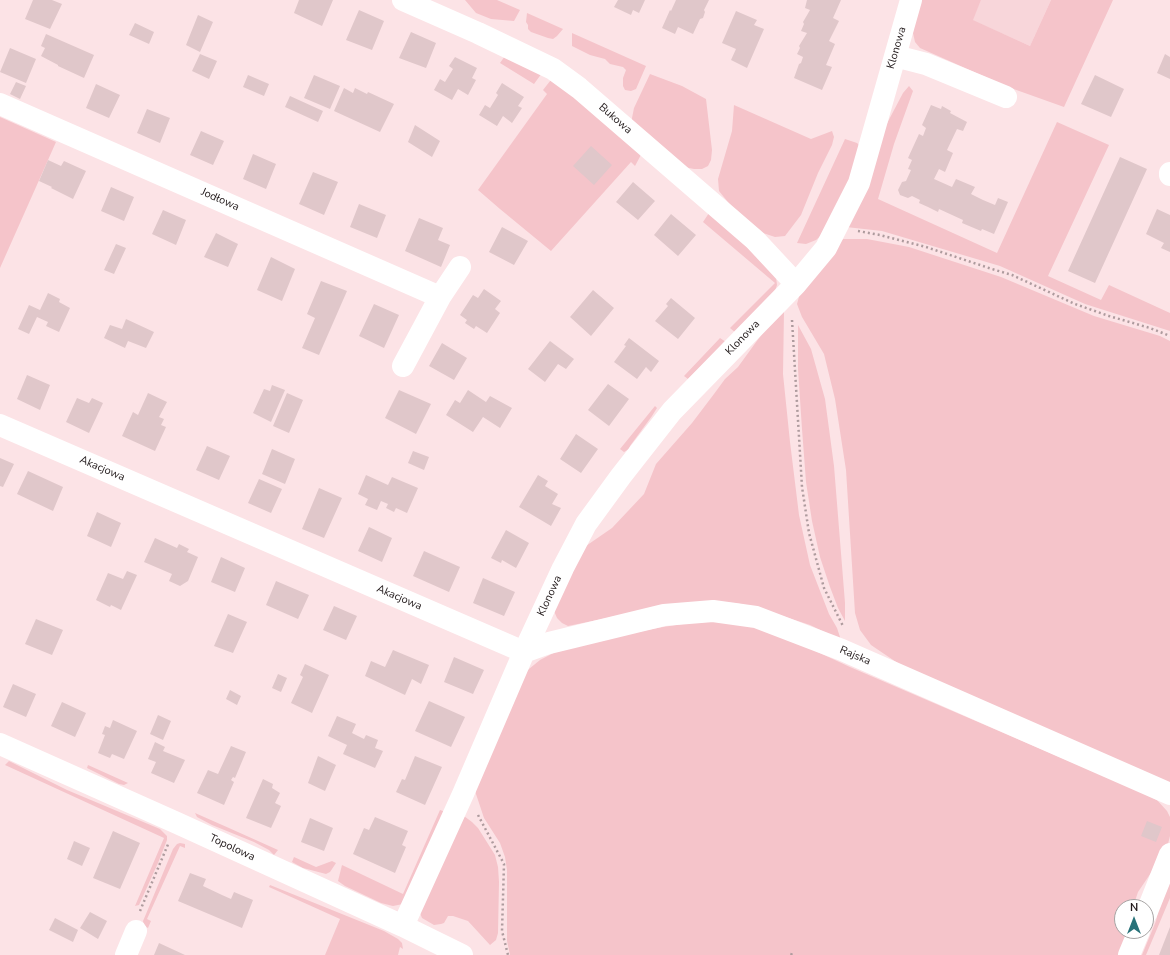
<!DOCTYPE html>
<meta charset="utf-8">
<style>
body{margin:0}
#map{position:relative;width:1170px;height:955px;overflow:hidden;background:#fce3e6;font-family:"Nunito Sans",sans-serif}
canvas{display:block}
.north{position:absolute;left:1114px;top:899px;width:40px;height:40px;box-sizing:border-box;background:#fff;border:1px solid #a6a3a3;border-radius:50%;rotate:0deg;font-size:11px;font-weight:700;line-height:16px;text-align:center;color:#21191a}
.north::after{content:'';display:block;margin:auto;width:14px;height:18px;background:#287279;clip-path:polygon(50% 0,100% 100%,50% 72%,0 100%)}
</style>
<div id="map">
<canvas width="1170" height="955"></canvas>
<div class="north">N</div>
</div>
<script>
const c = document.querySelector('canvas').getContext('2d');
c.lineJoin = 'round';
function paint(path, color) {
  c.fillStyle = color;
  c.fill(path, 'evenodd');
}
function poly(rows) {
  const path = new Path2D();
  for (const r of rows) {
    path.moveTo(r[0], r[1]);
    for (let i = 2; i < r.length; i += 2) path.lineTo(r[i], r[i + 1]);
  }
  return path;
}
function trace(path, color, width, dash) {
  c.strokeStyle = color;
  c.lineWidth = width;
  c.lineCap = dash ? 'butt' : 'round';
  c.setLineDash(dash || []);
  c.stroke(path);
}
function write(font, color, halo, rows, align = 'center') {
  c.font = font + ' "Nunito Sans",sans-serif';
  c.lineWidth = 3.5;
  c.setLineDash([]);
  c.textBaseline = 'middle';
  c.strokeStyle = halo;
  c.fillStyle = color;
  for (const [text, x, y, turn = 0] of rows) {
    c.save();
    c.translate(x, y);
    c.rotate((+turn || 0) * Math.PI / 180);
    c.textAlign = isNaN(turn) ? turn : align;
    if (halo) c.strokeText(text, 0, 0);
    c.fillText(text, 0, 0);
    c.restore();
  }
}
const built = poly([
 [981,0,1051,0,1030,46,972,20]
]);
const green = poly([
 [465,0,497,0,520,10,514,21,491,19,476,13],
 [916,0,981,0,973,20,1030,46,1051,0,1113,0,1064,107,1008,87,920,48,915,42,913,33],
 [527,13,563,29,557,36,553,39,548,38,531,32,528,29,528,25,526,22],
 [572,33,646,66,636,89,631,91,625,90,623,86,623,78,626,70,623,67,610,64,605,59,590,55,572,46],
 [507,53,542,73,534,84,500,63],
 [650,74,682,86,706,99,712,150,711,160,708,166,702,169,694,169,684,167,632,126,632,118,634,108],
 [554,76,643,151,635,166,631,162,551,251,500,209,478,190,547,94,543,90],
 [909,86,913,91,894,144,878,199,997,253,1057,122,1109,145,1048,276,1101,300,1109,285,1170,313,1170,331,1085,304,1000,266,882,231,846,227,883,131,903,93],
 [734,105,811,139,832,131,834,137,832,145,818,173,801,215,785,236,775,237,763,233,749,225,736,212,719,191,718,179,732,131],
 [0,117,56,142,0,268],
 [845,139,857,143,859,145,852,174,827,230,816,240,806,244,797,243],
 [711,210,776,277,777,285,774,294,737,334,730,328,775,283,703,222],
 [843,239,867,239,909,247,1001,277,1094,316,1160,336,1170,341,1170,785,902,666,871,645,860,630,855,613,846,470,835,399,824,354,802,317,797,304,800,293],
 [784,311,783,374,790,442,799,515,810,565,829,614,837,628,841,640,810,625,755,607,736,603,713,602,612,617,568,626,562,623,557,618,554,611,583,548,612,528,644,494,656,464,692,423,714,394,725,379,738,367,767,327],
 [798,325,811,349,825,399,834,466,845,603,845,621,838,608,830,587,820,557,812,521,806,482,802,429,798,369],
 [720,338,726,342,688,379,684,376],
 [655,406,657,408,652,416,630,446,629,449,624,452,620,449],
 [702,621,727,622,750,626,779,634,850,667,1141,792,1157,800,1167,811,1170,817,1170,836,1168,844,1163,855,1138,892,1133,907,1122,907,1122,931,1130,931,1120,955,510,955,507,941,507,870,505,857,500,843,484,818,476,794,475,788,524,673,540,660,565,647,596,640,663,627],
 [9,761,67,790,160,829,167,836,167,840,158,863,139,905,135,906,164,838,5,765],
 [88,765,128,783,124,785,119,784,87,768],
 [440,810,443,811,444,815,403,904,393,906,381,903,345,886,338,881,342,865,403,894],
 [195,813,229,828,278,850,274,855,269,850,254,842,212,825,197,817],
 [464,816,472,822,478,828,495,855,498,867,499,882,498,933,496,940,490,945,468,921,453,916,448,916,444,923,441,924,434,925,422,918,420,913],
 [180,843,185,844,185,848,180,846,147,919,151,921,148,928,144,926,143,921,146,914,173,849,177,844],
 [294,857,316,867,332,861,336,863,330,872,326,874,303,868,292,862],
 [1170,878,1170,898,1146,955,1142,955,1156,921,1159,907],
 [270,885,384,931,398,939,402,943,403,949,400,947,398,955,325,955,340,919,269,887]
]);
const building = poly([
 [33,0,52,0,62,4,50,29,25,19],
 [299,0,333,0,322,26,294,13],
 [618,0,645,0,639,13,633,10,631,15,614,7],
 [676,0,709,0,704,10,705,12,703,18,700,19,693,34,678,27,675,34,662,28,670,10,671,11],
 [807,0,841,0,833,18,839,21,829,41,835,44,826,65,832,67,822,90,794,78,799,64,801,63,803,57,797,54,800,48,799,46,807,33,801,31,804,24,803,22,810,10,805,8],
 [359,10,384,21,372,50,346,40],
 [736,11,757,20,754,25,764,29,747,68,731,60,736,49,722,43],
 [198,15,213,22,200,52,186,45],
 [135,23,154,32,149,44,129,35],
 [411,32,436,43,426,68,399,58],
 [46,34,94,55,84,78,58,66,58,65,41,56,45,48,41,46],
 [10,48,36,59,26,83,0,72],
 [200,54,217,61,209,79,192,71],
 [1165,54,1170,57,1170,79,1157,73],
 [455,57,477,68,472,78,476,80,468,95,458,89,452,100,434,90,440,79,445,82,453,69,449,66],
 [248,75,269,84,264,96,243,87],
 [314,75,340,86,330,109,304,98],
 [1095,75,1124,89,1111,117,1081,104],
 [16,82,26,86,20,99,10,94],
 [502,83,524,97,518,106,522,108,512,123,503,116,497,126,479,115,485,105,490,108,498,95,496,93],
 [96,84,120,95,109,118,86,108],
 [344,88,353,93,355,88,367,94,368,92,394,104,380,132,334,111],
 [290,96,323,111,318,122,285,107],
 [931,105,941,109,942,106,951,111,950,113,967,122,963,131,957,129,947,150,953,153,945,172,939,169,934,179,952,187,956,179,975,187,971,194,983,200,995,205,998,198,1008,202,994,234,982,229,981,231,962,223,963,220,939,209,938,212,928,207,919,203,920,200,912,196,908,198,900,195,898,190,902,182,906,181,911,170,908,169,912,160,908,158,919,134,923,136,926,128,922,125],
 [147,109,170,118,160,143,137,133],
 [415,125,440,141,432,157,408,142],
 [201,131,224,141,213,165,190,155],
 [591,146,612,165,594,185,573,166],
 [253,154,276,164,266,189,243,179],
 [1120,157,1147,169,1095,283,1068,271],
 [48,160,61,166,64,161,86,171,73,199,51,188,52,187,39,181],
 [313,172,338,182,324,215,299,204],
 [633,182,655,201,638,220,616,202],
 [111,187,134,197,124,221,101,211],
 [359,204,386,215,377,238,350,227],
 [1157,209,1170,215,1170,252,1161,248,1164,243,1146,234],
 [163,210,186,220,176,245,152,234],
 [671,214,696,235,678,256,654,235],
 [419,218,443,228,438,240,450,245,441,267,405,251],
 [502,227,528,241,514,265,489,252],
 [216,233,238,244,228,267,204,257],
 [116,244,126,248,114,274,104,270],
 [271,257,295,269,282,301,257,290],
 [321,281,347,291,319,355,302,348,315,318,307,314],
 [484,289,501,301,495,309,500,313,487,333,476,326,474,329,465,323,467,320,460,315,473,295,478,298],
 [593,290,614,308,591,336,570,317],
 [48,293,60,299,59,302,70,308,59,332,46,326,48,322,37,317,29,334,18,329,29,305,40,310],
 [671,298,695,318,678,339,655,321,668,306,666,304],
 [374,304,399,315,384,348,359,336],
 [126,319,154,332,146,348,128,341,125,348,104,338,110,325,122,329],
 [629,338,659,361,651,372,646,367,637,379,614,362,626,346,624,345],
 [550,341,574,359,566,369,558,364,545,382,528,369],
 [442,343,467,358,454,380,429,366],
 [27,375,50,385,40,410,17,399],
 [608,384,629,399,609,426,588,410],
 [272,385,285,390,271,422,253,413,264,389,270,391],
 [399,390,431,404,416,434,385,418],
 [468,390,486,402,490,396,512,408,500,428,483,417,473,432,446,415,455,400,460,403],
 [148,393,167,402,159,417,164,419,161,425,166,427,155,451,122,436,133,412,138,415],
 [287,393,303,400,289,433,273,426],
 [77,398,89,403,92,398,103,403,89,433,66,422],
 [576,434,598,449,581,473,560,459],
 [207,446,230,456,219,480,196,470],
 [272,449,295,459,285,484,262,474],
 [413,451,429,457,424,470,408,463],
 [0,458,14,464,3,487,0,486],
 [28,471,63,487,53,511,17,494],
 [366,475,388,485,392,477,418,488,407,513,396,508,394,512,386,508,388,504,381,501,377,510,365,505,368,499,358,494],
 [538,475,548,481,545,486,558,494,552,504,561,508,551,526,519,507],
 [259,479,282,489,271,513,248,503],
 [319,488,342,498,324,538,302,529],
 [97,512,121,523,111,547,87,536],
 [369,527,392,538,382,562,358,551],
 [506,530,529,543,516,568,502,560,501,563,491,558],
 [155,538,177,548,179,544,189,549,187,552,198,557,188,581,180,586,169,581,172,574,144,562],
 [424,551,460,567,449,592,413,576],
 [221,557,245,568,235,592,211,582],
 [127,571,137,575,121,610,111,605,110,607,96,600,108,573,123,579],
 [483,578,515,592,504,616,473,603],
 [276,581,309,595,298,619,266,605],
 [334,606,357,616,346,640,323,630],
 [228,614,247,622,233,653,214,646],
 [36,619,63,630,52,655,25,644],
 [393,650,429,665,421,684,412,679,405,695,365,676,371,661,385,667],
 [454,657,484,670,473,694,444,682],
 [305,664,329,675,312,713,291,703,303,677,300,675],
 [278,674,287,678,281,692,272,688],
 [13,684,36,694,26,717,3,707],
 [230,690,241,696,237,705,226,699],
 [429,701,465,717,451,747,415,731],
 [62,702,86,713,75,737,51,726],
 [158,715,171,721,163,740,150,734],
 [337,716,356,724,352,733,364,739,366,735,378,740,375,748,383,751,375,768,343,754,347,745,328,736],
 [113,720,137,731,124,759,112,754,110,758,98,753,105,735,102,734,105,726,110,728],
 [155,742,165,747,163,751,185,760,174,783,151,773,156,762,148,759],
 [231,746,246,752,235,778,233,777,231,780,234,782,224,805,197,793,208,770,218,774],
 [318,756,336,765,325,791,308,783],
 [415,756,442,767,425,805,396,792,402,779,405,780],
 [263,779,273,784,272,788,280,793,275,803,281,806,271,828,246,818],
 [375,817,408,831,402,845,406,847,395,873,353,854,364,828,369,830],
 [310,818,333,828,324,851,301,842],
 [1147,821,1162,827,1156,842,1141,836],
 [113,831,140,843,120,889,93,878],
 [74,841,90,848,82,866,67,859],
 [190,873,206,879,203,886,222,895,231,899,234,892,253,900,242,928,178,901],
 [90,912,107,921,98,939,80,928],
 [55,918,78,930,73,942,49,930],
 [1170,927,1170,955,1159,955],
 [159,943,185,955,154,955]
]);
const path = poly([
 [858,231,880,235,926,247,992,269,1012,275,1075,304,1109,316,1150,328,1170,336],
 [792,320,802,487,809,533,824,588,843,626],
 [478,815,504,864,502,931,508,955],
 [140,911,169,842],
 [791,955,793,951]
]);
const minor = poly([
 [403,0,478,33,553,69,579,88,755,240,796,284],
 [895,56,926,64,1006,97],
 [0,104,440,297],
 [1170,173,1170,175],
 [403,366,440,297,460,267],
 [0,425,524,652],
 [524,652,549,643,664,615,713,611,756,617,842,650,1170,794],
 [0,744,177,823,403,926,462,955],
 [1146,914,1170,854],
 [403,926,463,794,524,652,563,568,586,524,621,476,672,411,796,284,826,248,859,183,911,0],
 [126,955,136,931],
 [1129,955,1139,931]
]);
const streetNames = [
 ["Klonowa",897,48,-74],
 ["Bukowa",615,119,41],
 ["Jodłowa",220,200,24],
 ["Klonowa",743,338,-46],
 ["Akacjowa",102,469,23],
 ["Klonowa",550,596,-65],
 ["Akacjowa",399,598,23],
 ["Rajska",855,656,23],
 ["Topolowa",232,848,25]
];
paint(built, '#f8d6da');
paint(green, '#f5c4ca');
paint(building, '#e0c7ca');
trace(path, '#ae9b9e', 2.5, [2, 3]);
trace(minor, '#fff', 22);
write('11px', '#21191a', '#fff', streetNames);
</script>
